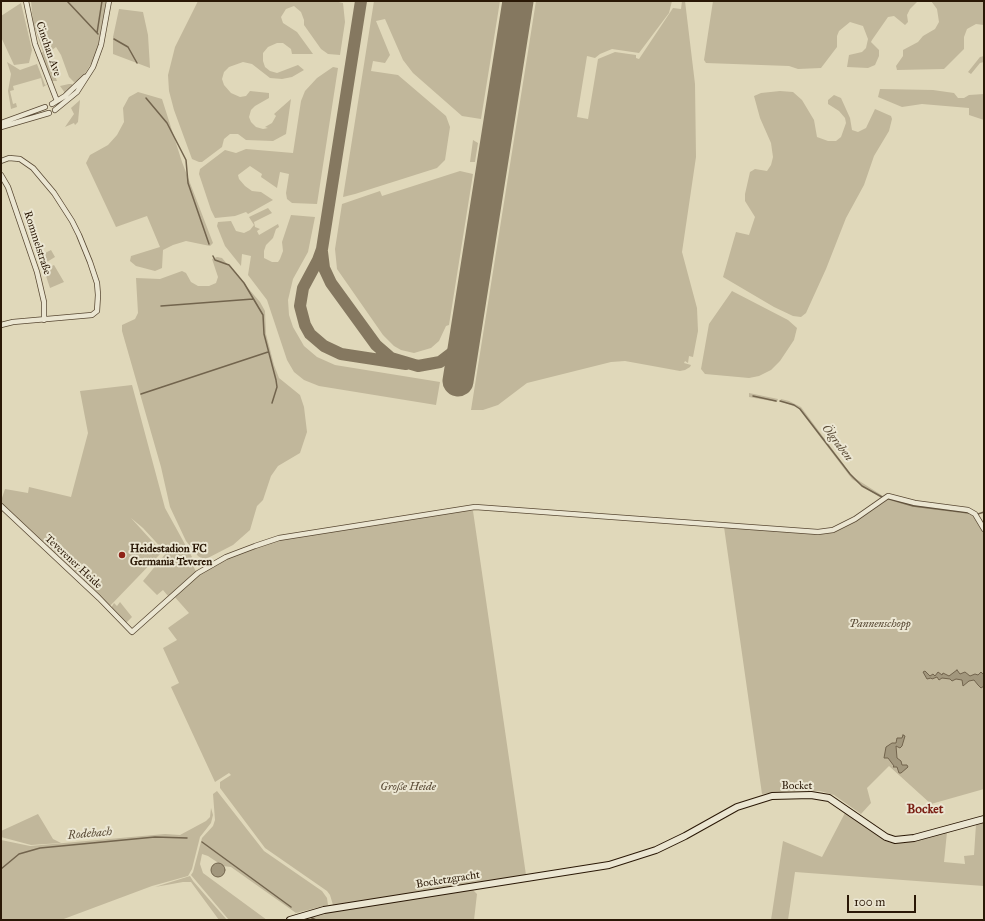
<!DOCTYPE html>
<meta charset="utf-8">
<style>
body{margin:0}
#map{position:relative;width:985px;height:921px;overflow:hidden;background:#e0d8ba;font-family:"IM FELL Great Primer",serif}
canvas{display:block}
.frame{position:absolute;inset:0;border:2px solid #2a1806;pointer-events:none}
.scale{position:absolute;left:847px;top:895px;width:69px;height:18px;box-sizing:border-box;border:2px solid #2a1806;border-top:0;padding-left:5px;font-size:12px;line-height:14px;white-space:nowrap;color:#2a1806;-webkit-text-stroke:3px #ebe6d2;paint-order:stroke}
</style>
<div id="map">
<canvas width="985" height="921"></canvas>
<div class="frame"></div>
<div class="scale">100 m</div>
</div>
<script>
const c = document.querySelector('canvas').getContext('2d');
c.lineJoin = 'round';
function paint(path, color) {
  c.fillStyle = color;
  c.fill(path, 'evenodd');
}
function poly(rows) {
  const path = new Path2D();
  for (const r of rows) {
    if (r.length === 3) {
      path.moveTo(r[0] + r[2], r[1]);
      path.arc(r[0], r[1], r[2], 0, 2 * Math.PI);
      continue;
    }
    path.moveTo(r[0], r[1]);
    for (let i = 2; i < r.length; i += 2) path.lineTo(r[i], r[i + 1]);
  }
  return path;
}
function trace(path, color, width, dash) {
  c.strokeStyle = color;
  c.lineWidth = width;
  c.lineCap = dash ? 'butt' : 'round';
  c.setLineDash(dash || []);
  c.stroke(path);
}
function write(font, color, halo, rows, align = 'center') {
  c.font = font + ' "IM FELL Great Primer",serif';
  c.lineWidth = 4;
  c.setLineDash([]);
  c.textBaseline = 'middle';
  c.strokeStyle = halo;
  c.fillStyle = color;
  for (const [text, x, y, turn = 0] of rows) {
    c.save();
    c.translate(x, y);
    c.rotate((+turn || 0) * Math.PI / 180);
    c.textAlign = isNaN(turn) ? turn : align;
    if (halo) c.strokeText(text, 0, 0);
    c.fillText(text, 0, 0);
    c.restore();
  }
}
const green = poly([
 [31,1,106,1,98,46,95,57,84,75,78,81,74,82,69,77,61,55,56,47,47,54,57,81,52,81,41,53,43,52,33,23],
 [198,1,334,1,343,3,345,22,340,55,328,54,321,49,304,25,304,20,301,12,294,6,286,9,281,17,283,23,297,32,313,54,292,54,291,49,283,43,277,43,268,47,263,53,263,61,265,67,270,71,277,73,298,65,304,70,292,77,282,79,270,78,252,64,243,62,229,67,224,72,222,79,224,85,231,93,240,97,246,96,250,91,269,93,269,98,255,106,251,110,249,117,251,122,256,127,263,129,268,128,265,127,272,123,276,116,274,114,291,99,286,134,273,141,246,140,238,134,230,134,224,139,222,147,202,162,199,162,192,159,174,110,169,91,168,75,175,47],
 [374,1,500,1,481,119,462,116,413,73,403,60,385,19,376,21,390,55,385,63,373,61,371,71,398,75,446,116,450,127,445,160,437,168,355,194,343,197],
 [536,1,672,1,669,13,639,53,612,49,600,54,595,58,587,56,577,117,588,119,598,59,615,52,636,55,636,58,639,59,673,8,681,9,682,1,685,1,695,84,696,157,682,252,697,308,698,331,693,357,689,356,688,363,685,361,684,363,691,365,690,367,685,370,680,371,625,361,611,362,527,383,498,405,483,410,471,410],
 [713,1,918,1,910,9,907,15,908,22,905,25,894,16,888,17,872,40,871,42,879,50,879,56,875,65,868,68,847,67,849,55,862,52,866,48,868,39,863,26,850,22,839,31,837,36,837,47,821,68,798,69,789,66,706,63,704,60],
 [931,1,984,1,984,25,976,24,967,29,964,37,964,49,944,69,897,70,896,66,903,56,903,50,918,42,923,36,935,29,939,22,937,9],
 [21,3,32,50,29,63,14,65,1,37,1,16],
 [119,9,143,12,148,35,150,68,113,54,113,37],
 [984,56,984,62,980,63,971,74,968,72,980,57],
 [7,62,20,70,37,64,45,85,48,84,43,87,41,78,13,86,14,90,10,91,13,104,16,103,17,107,11,109,8,91,11,74],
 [333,67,338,68,317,204,292,203,287,199,286,193,289,174,280,172,277,188,261,177,262,174,250,166,238,175,239,179,245,186,252,191,261,192,273,200,248,214,246,212,235,216,215,218,211,210,199,174,200,169,225,150,236,153,246,149,293,153,301,101,305,91,317,78],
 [69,84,72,84,72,87,65,93,60,86],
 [880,89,933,90,954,93,958,98,964,98,969,95,984,94,984,120,969,115,969,108,922,104,902,107,878,97],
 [780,91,793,92,802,100,814,120,817,137,828,141,836,141,841,137,846,123,845,118,839,111,828,104,828,100,834,95,841,98,850,118,852,130,858,132,866,128,875,109,891,116,892,119,889,131,874,156,864,185,846,218,826,269,806,313,801,317,793,316,774,307,723,277,736,232,749,235,755,217,745,201,745,194,750,172,755,169,767,171,771,165,773,157,771,143,760,118,754,96,761,93],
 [138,92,162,99,182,162,213,243,210,246,186,241,173,245,163,250,162,268,155,271,136,266,130,261,131,256,160,247,147,216,116,227,86,163,90,155,108,145,117,135,124,122,123,108,129,97],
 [80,100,78,122,75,125,74,123,65,127,74,114,71,108],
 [473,140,478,143,475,162,470,162],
 [460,171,473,174,449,325,446,326,439,341,431,348,414,353,401,350,394,346,383,335,337,269,335,249,342,204,380,191,382,196],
 [268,208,272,213,254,222,255,227,260,229,257,231,259,235,278,224,279,227,276,229,273,238,266,245,264,251,264,258,272,262,278,262,280,259,283,251,282,242,291,215,315,217,308,252,293,279,288,300,289,315,293,327,304,346,317,357,335,365,440,382,436,405,319,386,304,380,294,372,287,360,267,300,248,275,251,256,242,254,241,266,225,246,217,226,218,222,231,221,236,231,244,233,250,230,254,225,249,217],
 [51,250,55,257,42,265,39,256],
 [217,257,222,258,260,302,265,311,266,334,274,365,279,378,300,395,304,407,307,432,300,453,278,466,271,476,263,500,257,506,250,530,233,545,204,560,198,556,186,541,170,507,161,467,122,331,122,325,135,319,138,313,136,278,160,279,182,271,186,273,191,282,198,286,209,286,216,283,218,277,212,259],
 [54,265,64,282,50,288,44,270],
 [732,291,788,320,797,328,794,340,780,361,771,370,759,376,749,378,705,374,701,369,709,324],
 [132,385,165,508,192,557,190,559,196,572,168,596,163,590,157,595,143,581,166,553,143,528,131,518,162,552,109,607,1,503,1,501,5,489,28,493,29,487,71,497,88,433,80,391],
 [749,393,778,399,777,402,749,397],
 [781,399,789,401,801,407,853,477,883,496,881,498,852,479,799,409,796,407,780,401],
 [887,498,972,513,984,532,984,789,931,804,889,766,867,788,871,803,861,814,834,795,820,791,791,791,762,794,724,527,819,534,834,530],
 [461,511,473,511,526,875,333,905,330,895,327,891,265,848,220,788,220,782,231,775,229,773,215,782,171,687,179,683,163,648,177,640,168,628,189,613,173,595,199,574,226,559,277,540],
 [120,602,132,617,126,623,111,608,114,603,117,606],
 [217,791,264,851,322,891,327,898,328,905,296,913,231,867,223,866,208,856,202,854,200,864,203,873,267,920,229,920,191,875,193,872,202,838,213,826,215,820,213,794],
 [211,808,213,815,211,823,200,837,192,869,188,876,152,886,61,920,1,920,1,840,30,846,165,834,180,835,206,821,210,817],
 [846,811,885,839,947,832,944,862,965,864,964,856,974,855,976,824,984,821,984,886,795,872,788,920,771,920,783,841,822,857],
 [38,814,53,839,61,843,31,845,1,837,1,831],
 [190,876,193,881,227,920,219,920,191,882,183,882,155,887],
 [472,889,477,894,474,920,297,920,324,912]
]);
const water = poly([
 [957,670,960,674,965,672,970,676,975,674,978,675,981,672,984,675,984,686,981,688,978,685,974,680,969,681,963,686,962,680,956,679,952,681,950,679,942,678,939,680,937,677,932,679,931,678,927,679,923,672,925,671,930,676,933,674,935,676,938,672,942,675,943,673,949,676,957,670],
 [903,735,905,736,902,746,900,748,896,746,897,758,901,761,902,765,907,765,908,767,901,773,899,773,897,767,893,767,894,766,888,758,884,758,886,747,892,743,896,743,897,738,902,738,903,735],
 [218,870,7]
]);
const stream = poly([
 [67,1,98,34],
 [97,33,102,1],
 [114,39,128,47,137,63],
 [146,98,167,123,186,160,188,183,209,244],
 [213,256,215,260,229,265,244,283,263,315,264,334,276,380,277,387,272,403],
 [161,306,253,299],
 [141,394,268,352],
 [753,396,776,401],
 [780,401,794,405,800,409,850,474,862,486,882,497],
 [889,499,913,506,969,513],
 [978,514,984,512],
 [202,842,291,907],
 [1,869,19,854,40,848,155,837,187,838],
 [310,917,316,920]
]);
const taxiway = poly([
 [361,1,322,249,318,260,303,288,300,306,305,325,310,334,324,346,341,354,406,364],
 [322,252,324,268,331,283,376,345,391,358,418,366,440,362,457,349,466,329]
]);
const runway = poly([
 [458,381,518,1]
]);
const street = poly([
 [26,1,35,44,57,101],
 [52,104,65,96,85,77],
 [55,110,77,92,93,67,101,45,109,1],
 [1,123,45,107],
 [1,127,49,113],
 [1,161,9,158,20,159,33,168,54,193,72,221,79,235,90,262,97,283,98,295,97,311,92,315,13,322,1,325],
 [1,175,8,187,37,272,44,302,44,320],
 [1,506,99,598,132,632,198,573,226,557,255,546,279,538,475,507,818,532,833,530,855,519,888,496,915,503,968,510,975,514,984,529]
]);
const secondary = poly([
 [290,920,324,910,609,865,656,850,685,836,737,807,772,796,811,795,829,798,886,837,895,840,914,838,984,819]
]);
const markers = [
 [122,555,4,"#8f2418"]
];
const streetNames = [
 ["Cinchan Ave",48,49,71],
 ["Rommelstraße",37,243,72],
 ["Teverener Heide",73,562,43],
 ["Bocket",797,786],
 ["Bocketzgracht",448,880,-9]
];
const poiNames = [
 ["Heidestadion FC",130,549],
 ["Germania Teveren",130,562]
];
const parkNames = [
 ["Pannenschopp",880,624],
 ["Große Heide",408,787]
];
const waterNames = [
 ["Ölgraben",837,443,53],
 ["Rodebach",90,834,-5]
];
const quarterNames = [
 ["Bocket",925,810]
];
paint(green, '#c1b79b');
paint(water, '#a2977d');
trace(water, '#72644d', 1);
trace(stream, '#72644d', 1.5);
trace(taxiway, '#857860', 12);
trace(runway, '#857860', 31);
trace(street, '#584833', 6);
trace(secondary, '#2a1806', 8);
trace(street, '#ebe6d2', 4.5);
trace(secondary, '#ebe6d2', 6);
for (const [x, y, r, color] of markers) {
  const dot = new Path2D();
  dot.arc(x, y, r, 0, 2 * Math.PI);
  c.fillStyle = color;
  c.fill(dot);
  trace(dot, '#ebe6d2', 1.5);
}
write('11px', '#2a1806', '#ebe6d2', streetNames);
write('bold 11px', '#2a1806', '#ebe6d2', poiNames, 'left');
write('italic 11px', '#574833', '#ebe6d2', parkNames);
write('italic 12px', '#5a4b36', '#ebe6d2', waterNames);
write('bold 13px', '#7a1f14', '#ebe6d2', quarterNames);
</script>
